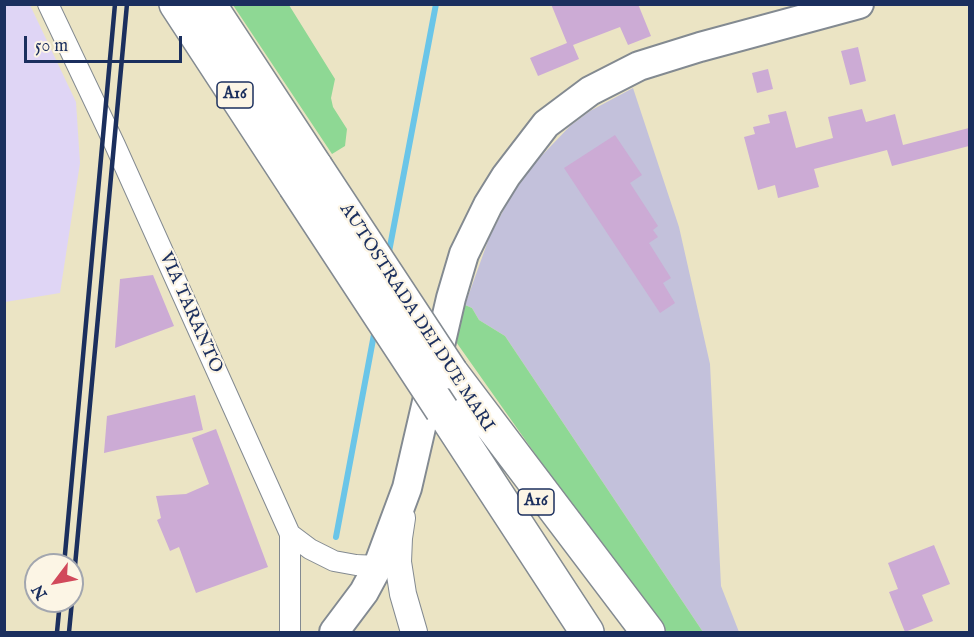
<!DOCTYPE html>
<style>
body{margin:0}
#map{position:relative;width:974px;height:637px;overflow:hidden;background:#ebe4c4;font-family:"IM FELL English",serif}
canvas{display:block}
.frame{position:absolute;inset:0;border:6px solid #1b2f5e;pointer-events:none}
.north{position:absolute;left:24px;top:553px;width:60px;height:60px;box-sizing:border-box;background:#fcf5e5;border:2px solid #a2a6af;border-radius:50%;rotate:238deg;font-size:16px;font-weight:700;line-height:24px;text-align:center;color:#1b2f5e}
.north::after{content:'';display:block;margin:auto;width:21px;height:27px;background:#d1495b;clip-path:polygon(50% 0,100% 100%,50% 72%,0 100%)}
.scale{position:absolute;left:24px;top:36px;width:158px;height:27px;box-sizing:border-box;border:3px solid #1b2f5e;border-top:0;padding-left:8px;font-size:18px;line-height:21px;white-space:nowrap;color:#1b2f5e;-webkit-text-stroke:4px #fcf5e5;paint-order:stroke}
</style>
<div id="map">
<canvas width="974" height="637"></canvas>
<div class="frame"></div>
<div class="north">N</div>
<div class="scale">50 m</div>
</div>
<script>
const c = document.querySelector('canvas').getContext('2d');
c.lineJoin = 'round';
function paint(path, color) {
  c.fillStyle = color;
  c.fill(path, 'evenodd');
}
function poly(rows) {
  const path = new Path2D();
  for (const r of rows) {
    path.moveTo(r[0], r[1]);
    for (let i = 2; i < r.length; i += 2) path.lineTo(r[i], r[i + 1]);
  }
  return path;
}
function trace(path, color, width, dash) {
  c.strokeStyle = color;
  c.lineWidth = width;
  c.lineCap = dash ? 'butt' : 'round';
  c.setLineDash(dash || []);
  c.stroke(path);
}
function write(font, color, halo, rows, align = 'center') {
  c.font = font + ' "IM FELL English",serif';
  c.lineWidth = 4.5;
  c.setLineDash([]);
  c.textBaseline = 'middle';
  c.strokeStyle = halo;
  c.fillStyle = color;
  for (const [text, x, y, turn = 0] of rows) {
    c.save();
    c.translate(x, y);
    c.rotate((+turn || 0) * Math.PI / 180);
    c.textAlign = isNaN(turn) ? turn : align;
    if (halo) c.strokeText(text, 0, 0);
    c.fillText(text, 0, 0);
    c.restore();
  }
}
const built = poly([
 [5,4,30,5,76,102,80,163,60,293,5,302]
]);
const industrial = poly([
 [633,88,679,227,710,364,721,586,739,632,703,632,505,336,479,320,472,308,465,305,489,238,516,186,528,170,570,126,590,111]
]);
const green = poly([
 [233,5,289,5,335,79,331,98,333,107,347,129,345,146,332,154],
 [465,305,472,308,479,320,505,336,703,632,661,632,454,339]
]);
const stream = poly([
 [388,257,436,4],
 [336,537,375,329]
]);
const building = poly([
 [551,4,638,4,651,36,628,45,620,27,573,45,579,59,538,76,530,58,567,43],
 [858,47,866,81,850,85,841,51],
 [768,69,773,89,757,93,752,73],
 [862,109,866,122,895,114,903,145,969,128,969,146,892,166,887,150,814,169,819,187,778,198,775,185,758,190,744,137,755,134,753,127,770,123,768,115,786,111,796,148,833,138,828,117],
 [615,135,642,175,630,183,658,226,653,230,658,237,649,243,671,278,663,283,675,303,660,313,564,168],
 [153,275,174,326,115,348,120,279],
 [195,395,203,430,104,453,107,416],
 [216,429,268,567,196,593,179,547,170,551,157,520,161,518,156,496,186,494,209,484,192,438],
 [934,545,950,584,922,595,933,621,905,632,889,592,898,589,888,563]
]);
const minor = poly([
 [48,4,115,145,290,534,310,549,334,561,356,565,378,566],
 [290,534,290,632]
]);
const tertiary = poly([
 [402,518,399,538,398,562,403,594,414,632]
]);
const secondary = poly([
 [334,632,364,592,378,566,407,488,451,298,464,254,488,205,506,176,546,124,590,91,639,66,700,47,859,4]
]);
const motorway = poly([
 [176,4,295,186],
 [209,4,316,167],
 [451,372,648,632],
 [442,410,587,632]
]);
const rail = poly([
 [64,565,115,4],
 [72,598,127,4],
 [57,632,60,601],
 [69,632,72,601]
]);
const motorwayBridge = poly([
 [316,167,451,372],
 [295,186,442,410]
]);
const shields = [
 [235,95,36],
 [536,502,36]
];
const shieldNames = [
 ["A16",235,95],
 ["A16",536,502]
];
const streetNames = [
 ["VIA TARANTO",190,313,66],
 ["AUTOSTRADA DEI DUE MARI",416,318,57]
];
paint(built, '#dfd5f5');
paint(industrial, '#c3c1db');
paint(green, '#8ed894');
trace(stream, '#6ac5e8', 6);
paint(building, '#ccabd5');
trace(minor, '#838a91', 22);
trace(tertiary, '#838a91', 28);
trace(secondary, '#838a91', 32);
trace(motorway, '#838a91', 36);
trace(minor, '#fff', 20);
trace(tertiary, '#fff', 26);
trace(secondary, '#fff', 28);
trace(motorway, '#fff', 33);
trace(rail, '#1b2f5e', 4.5);
trace(motorwayBridge, '#838a91', 36, []);
trace(motorwayBridge, '#fff', 33);
for (const [x, y, w] of shields) {
  const box = new Path2D();
  box.roundRect(x - w / 2, y - 13, w, 26, 4.5);
  c.fillStyle = '#fcf5e5';
  c.fill(box);
  trace(box, '#1b2f5e', 1.5);
}
write('bold 16px', '#1b2f5e', null, shieldNames);
write('18px', '#1b2f5e', '#fcf5e5', streetNames);
</script>
